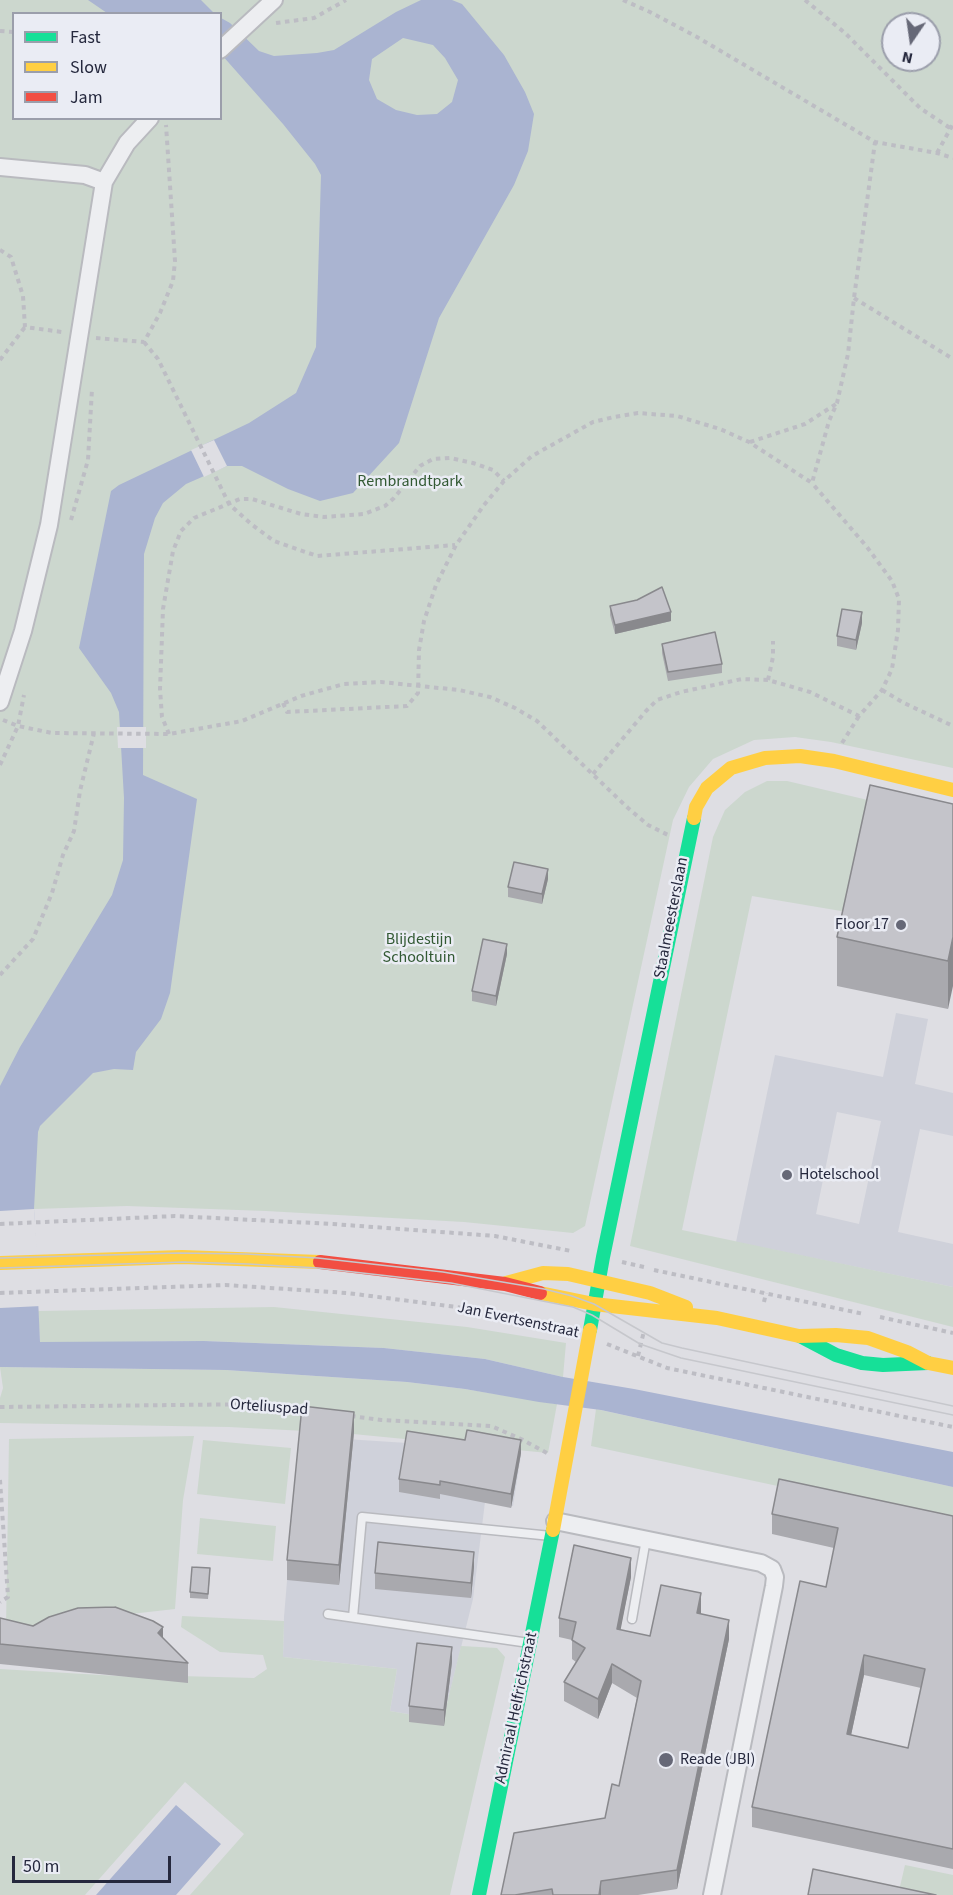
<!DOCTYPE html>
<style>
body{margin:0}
#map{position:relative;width:953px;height:1895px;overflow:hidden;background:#dedee3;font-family:"Source Sans 3",sans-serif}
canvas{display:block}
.legend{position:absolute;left:12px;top:12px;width:210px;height:108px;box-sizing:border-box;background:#eaecf4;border:2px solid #9b9eab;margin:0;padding:8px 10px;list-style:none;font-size:18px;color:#25283d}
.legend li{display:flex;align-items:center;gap:12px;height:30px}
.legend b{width:30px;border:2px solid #9b9eab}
.north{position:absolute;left:881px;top:12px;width:60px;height:60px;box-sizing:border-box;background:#eaecf4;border:2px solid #9b9eab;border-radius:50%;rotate:193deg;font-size:16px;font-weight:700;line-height:24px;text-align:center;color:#25283d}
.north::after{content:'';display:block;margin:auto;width:21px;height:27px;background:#666877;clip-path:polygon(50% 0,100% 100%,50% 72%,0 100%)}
.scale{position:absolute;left:12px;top:1856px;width:159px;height:27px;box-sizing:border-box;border:3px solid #25283d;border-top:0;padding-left:8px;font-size:18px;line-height:21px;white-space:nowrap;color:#25283d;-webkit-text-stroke:4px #eaecf4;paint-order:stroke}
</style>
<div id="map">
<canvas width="953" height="1895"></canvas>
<ul class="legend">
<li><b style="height:8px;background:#16e098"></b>Fast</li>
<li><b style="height:8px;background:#ffcf43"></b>Slow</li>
<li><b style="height:8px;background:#f24e42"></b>Jam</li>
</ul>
<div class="north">N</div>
<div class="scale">50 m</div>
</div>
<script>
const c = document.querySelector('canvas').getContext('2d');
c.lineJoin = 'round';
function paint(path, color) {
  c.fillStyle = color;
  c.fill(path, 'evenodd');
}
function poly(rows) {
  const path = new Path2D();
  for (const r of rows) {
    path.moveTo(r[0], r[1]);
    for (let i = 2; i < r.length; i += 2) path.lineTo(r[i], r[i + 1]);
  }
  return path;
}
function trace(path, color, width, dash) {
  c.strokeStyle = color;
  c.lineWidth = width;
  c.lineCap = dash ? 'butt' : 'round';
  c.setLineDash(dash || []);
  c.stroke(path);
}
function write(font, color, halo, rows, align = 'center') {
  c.font = font + ' "Source Sans 3",sans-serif';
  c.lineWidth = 5;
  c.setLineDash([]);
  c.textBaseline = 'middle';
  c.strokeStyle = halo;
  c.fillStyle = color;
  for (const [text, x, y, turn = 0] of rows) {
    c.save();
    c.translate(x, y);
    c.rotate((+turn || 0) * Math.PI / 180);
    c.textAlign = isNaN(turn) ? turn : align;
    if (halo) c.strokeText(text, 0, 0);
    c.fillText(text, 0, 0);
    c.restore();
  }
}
const built = poly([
 [896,1013,928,1019,915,1084,953,1093,953,1136,920,1129,898,1232,953,1244,953,1287,736,1242,775,1055,883,1077],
 [837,1112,881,1121,859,1224,816,1214],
 [299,1436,469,1447,521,1455,513,1506,485,1502,473,1599,443,1720,390,1711,397,1669,283,1657,284,1617]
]);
const green = poly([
 [0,0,953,0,953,768,831,742,795,737,754,740,713,759,689,787,673,820,585,1226,573,1233,464,1222,266,1211,127,1206,34,1209,34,1207,0,1207],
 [14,14,220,14,220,118,14,118],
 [893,24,929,24,929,60,893,60],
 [767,781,787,781,872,801,847,912,752,896,682,1230,953,1287,953,1327,630,1246,713,837,725,810,745,792],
 [274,1307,467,1327,566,1343,563,1377,485,1359,384,1348,204,1341,40,1343,38,1311],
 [0,1367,226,1370,407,1382,465,1389,557,1404,548,1453,343,1433,229,1427,0,1423,0,1398,3,1388],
 [596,1409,953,1487,953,1529,787,1488,591,1446],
 [194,1436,183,1500,175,1609,6,1628,9,1439],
 [203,1440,291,1448,285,1504,197,1494],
 [200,1518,276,1526,273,1561,197,1554],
 [182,1616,284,1621,283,1657,397,1669,390,1711,443,1720,461,1646,497,1648,505,1657,450,1895,190,1895,244,1834,185,1782,85,1895,0,1895,0,1669,168,1679,180,1676,254,1678,267,1669,263,1655,220,1652,181,1627],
 [905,1865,953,1875,953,1895,898,1895]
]);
const water = poly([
 [88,0,201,0,214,13,107,13],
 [421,0,452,0,462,4,504,55,525,92,534,114,528,151,514,185,439,318,399,443,353,493,320,501,288,489,242,466,227,466,186,484,163,503,155,518,144,554,143,775,197,799,170,993,161,1019,136,1052,133,1070,114,1069,93,1073,40,1126,38,1132,34,1209,40,1342,204,1341,384,1348,485,1359,563,1377,634,1389,953,1452,953,1487,601,1410,539,1402,465,1389,407,1382,226,1370,0,1367,0,1086,20,1047,112,895,123,860,124,798,119,712,111,693,79,648,111,491,119,485,249,423,296,393,316,347,321,175,315,164,283,124,221,54,221,18,230,23,259,51,274,56,317,53,334,50,396,12],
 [403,38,433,45,445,58,458,80,452,102,437,114,417,115,396,110,377,99,369,80,372,59],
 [176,1805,221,1844,176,1895,96,1895]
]);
const pier = poly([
 [214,440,227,466,204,477,191,450],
 [117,727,146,727,146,748,118,748],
 [34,1209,41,1306,0,1308,0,1211]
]);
const path = poly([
 [623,0,650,12,697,37,875,142,937,153,953,158],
 [805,0,845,33,920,108,953,130],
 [276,23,314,18,346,0],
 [0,31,14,32],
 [937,153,953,124],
 [0,250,11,257,23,296,25,327,62,332],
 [854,298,953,359],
 [96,338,144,342,160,313,173,281,175,261,166,125],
 [144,342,158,359,229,504,251,524,274,541,317,556,455,545],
 [0,360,25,327],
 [750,442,805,424,836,404],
 [71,520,88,460,92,389],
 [768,680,773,657,773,641],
 [882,690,904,703,953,726],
 [283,703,287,712,407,706,418,693,419,650,424,621,436,585,456,545,484,505,504,481,532,456,593,422,614,417,638,413,677,416,720,429,749,442,812,483,829,421,837,403,848,354,854,298,875,142],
 [3,720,18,726,52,733,169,734,242,721,301,696,344,684,381,682,459,690,490,697,515,708,537,721,628,808,648,825,670,836],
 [169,734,162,717,160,689,163,609,173,551,181,531,194,518,240,499,252,499,301,514,324,517,364,514,385,506,394,498,420,466,433,459,450,458,473,463,493,470,504,481],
 [842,743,859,716],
 [0,765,18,726,24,695],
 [593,774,646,711,657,700,681,692,742,679,768,680,810,692,859,716,882,690,892,669,898,630,899,599,892,581,867,547,812,483],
 [0,975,33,939,52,893,63,855,74,831,80,791,94,733],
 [0,1224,175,1216,333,1224,495,1236,571,1251],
 [622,1262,644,1267],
 [654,1270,864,1314],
 [0,1293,225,1285,347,1293,480,1310,568,1332],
 [764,1302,766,1293],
 [880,1317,953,1333],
 [607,1344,667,1368,953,1427],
 [638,1356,644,1331],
 [0,1407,264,1404,305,1410],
 [351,1416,381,1420,491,1426,521,1439,547,1453],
 [0,1480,8,1597,0,1602]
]);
const lane = poly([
 [328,1614,529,1643],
 [353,1617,362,1517,551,1536],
 [632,1619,646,1539]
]);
const street = poly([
 [220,50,274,0],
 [0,167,85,175,104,182],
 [0,702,23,631,49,525,104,182,127,143,150,118],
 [555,1521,761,1563,772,1569,775,1577,774,1586,712,1895]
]);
const fast = poly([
 [590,1330,603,1257,694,818],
 [800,1336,836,1355,862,1363,883,1365,928,1363],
 [479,1895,553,1530]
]);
const slow = poly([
 [694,818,696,807,707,788,731,768,765,758,800,756,834,761,953,790],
 [0,1263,182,1257,320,1262],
 [506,1283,543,1273,568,1274,650,1293,686,1307],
 [540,1293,594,1304,717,1318,799,1336,836,1335,868,1338,907,1352,928,1363,953,1368],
 [553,1530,590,1330]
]);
const jam = poly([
 [320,1262,505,1284,540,1293]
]);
const tram = poly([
 [0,1258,178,1253,246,1254,318,1258,443,1272,544,1289,572,1296,594,1304,662,1343,682,1348,953,1406],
 [0,1268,183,1262,248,1264,318,1268,451,1283,573,1307,592,1315,640,1344,681,1358,953,1415]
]);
const wall = poly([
 [610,606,671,621,615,634,610,615],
 [862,623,856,650,837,646,837,636],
 [662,644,722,664,722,673,668,681,662,653],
 [953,804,948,1009,837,986,837,937],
 [548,879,542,904,508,897,508,887],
 [507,954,496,1006,472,1001,472,991],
 [354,1432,339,1585,287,1580,287,1560],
 [521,1453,511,1508,440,1494,440,1499,399,1492,399,1479],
 [772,1514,953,1516,953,1869,752,1827,752,1807,826,1587,834,1548,772,1534],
 [864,1675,921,1688,908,1748,851,1735],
 [474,1567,471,1598,375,1589,375,1573],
 [210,1574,208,1599,190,1598,190,1592],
 [631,1577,620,1630,650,1636,701,1614,729,1639,677,1889,638,1895,501,1895,605,1818,619,1786,637,1698,612,1683,598,1719,564,1701,564,1682,576,1662,572,1659,572,1640,559,1637,559,1618],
 [0,1618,33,1626,163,1638,188,1663,188,1683,0,1664],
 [452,1662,444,1726,409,1722,409,1706]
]);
const shadedWall = poly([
 [671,612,671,621,615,634,615,625],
 [862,612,862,623,856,650,856,640],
 [548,869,548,879,542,904,542,894],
 [953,937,953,986,948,1009,948,961],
 [507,944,507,954,496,1006,496,996],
 [354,1412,354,1432,339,1585,339,1565],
 [521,1440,521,1453,511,1508,511,1494],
 [474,1552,474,1567,471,1598,471,1583],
 [631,1558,631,1577,617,1648,617,1629],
 [701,1593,701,1613,697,1632,697,1613],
 [729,1620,729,1639,677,1889,677,1870],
 [163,1627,163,1647,158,1633],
 [452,1647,452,1662,444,1726,444,1710],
 [864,1655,864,1675,847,1754,847,1734],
 [612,1664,612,1683,598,1719,598,1699],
 [601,1881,601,1895,599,1895]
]);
const building = poly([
 [662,587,671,612,615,625,610,606,637,600,662,587],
 [842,609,862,612,856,640,837,636,842,609],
 [715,632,722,664,668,672,662,644,715,632],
 [870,785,953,804,953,937,948,961,837,937,870,785],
 [514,862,548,869,542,894,508,887,514,862],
 [483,939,507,944,496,996,472,991,483,939],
 [302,1406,354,1412,339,1565,287,1560,302,1406],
 [467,1430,521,1440,511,1494,440,1481,440,1485,399,1479,407,1431,465,1440,467,1430],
 [779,1479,953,1516,953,1849,752,1807,800,1581,826,1587,838,1528,772,1514,779,1479],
 [864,1655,925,1669,908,1748,847,1734,864,1655],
 [378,1542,474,1552,471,1583,375,1573,378,1542],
 [574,1545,631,1558,617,1629,650,1636,661,1585,701,1593,697,1613,729,1620,677,1870,601,1881,599,1895,553,1895,552,1889,515,1895,501,1895,514,1833,605,1818,612,1784,619,1786,641,1681,612,1664,598,1699,564,1682,585,1648,572,1640,576,1622,559,1618,574,1545],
 [192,1567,210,1568,208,1594,190,1592,192,1567],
 [115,1607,153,1621,163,1627,158,1633,188,1663,0,1644,0,1618,33,1626,49,1617,78,1608,115,1607],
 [417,1643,452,1647,444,1710,409,1706,417,1643],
 [813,1869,936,1895,808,1895,813,1869]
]);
const markers = [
 [901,925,6,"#666877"],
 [787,1175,6,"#666877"],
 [666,1760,8,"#666877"]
];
const parkNames = [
 ["Rembrandtpark",410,482],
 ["Blijdestijn",419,940],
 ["Schooltuin",419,958]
];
const streetNames = [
 ["Staalmeesterslaan",672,918,-79],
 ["Jan Evertsenstraat",518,1321,12],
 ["Orteliuspad",269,1408,4],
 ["Admiraal Helfrichstraat",517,1708,-78]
];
const poiNames = [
 ["Floor 17",889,925,"right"],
 ["Hotelschool",799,1175],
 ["Reade (JBI)",680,1760]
];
paint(built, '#cfd1da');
paint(green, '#ccd7ce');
paint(water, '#aab4d1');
paint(pier, '#dedee3');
trace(lane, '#b9babf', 11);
trace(street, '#b9babf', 20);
trace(path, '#bdbdc4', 4, [4.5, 4.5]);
trace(lane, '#edeef1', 8);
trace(street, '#edeef1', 16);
trace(fast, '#16e098', 14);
trace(slow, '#ffcf43', 14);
trace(jam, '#f24e42', 14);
trace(tram, '#c6c7cc', 1.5);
paint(wall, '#a9a9ae');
paint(shadedWall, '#89898d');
paint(building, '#c4c4ca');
trace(building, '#89898d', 1.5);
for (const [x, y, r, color] of markers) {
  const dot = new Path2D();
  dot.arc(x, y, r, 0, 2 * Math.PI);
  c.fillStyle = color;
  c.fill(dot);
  trace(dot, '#eaecf4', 2);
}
write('16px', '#325933', '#eaecf4', parkNames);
write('16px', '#25283d', '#eaecf4', streetNames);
write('16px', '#25283d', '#eaecf4', poiNames, 'left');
</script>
